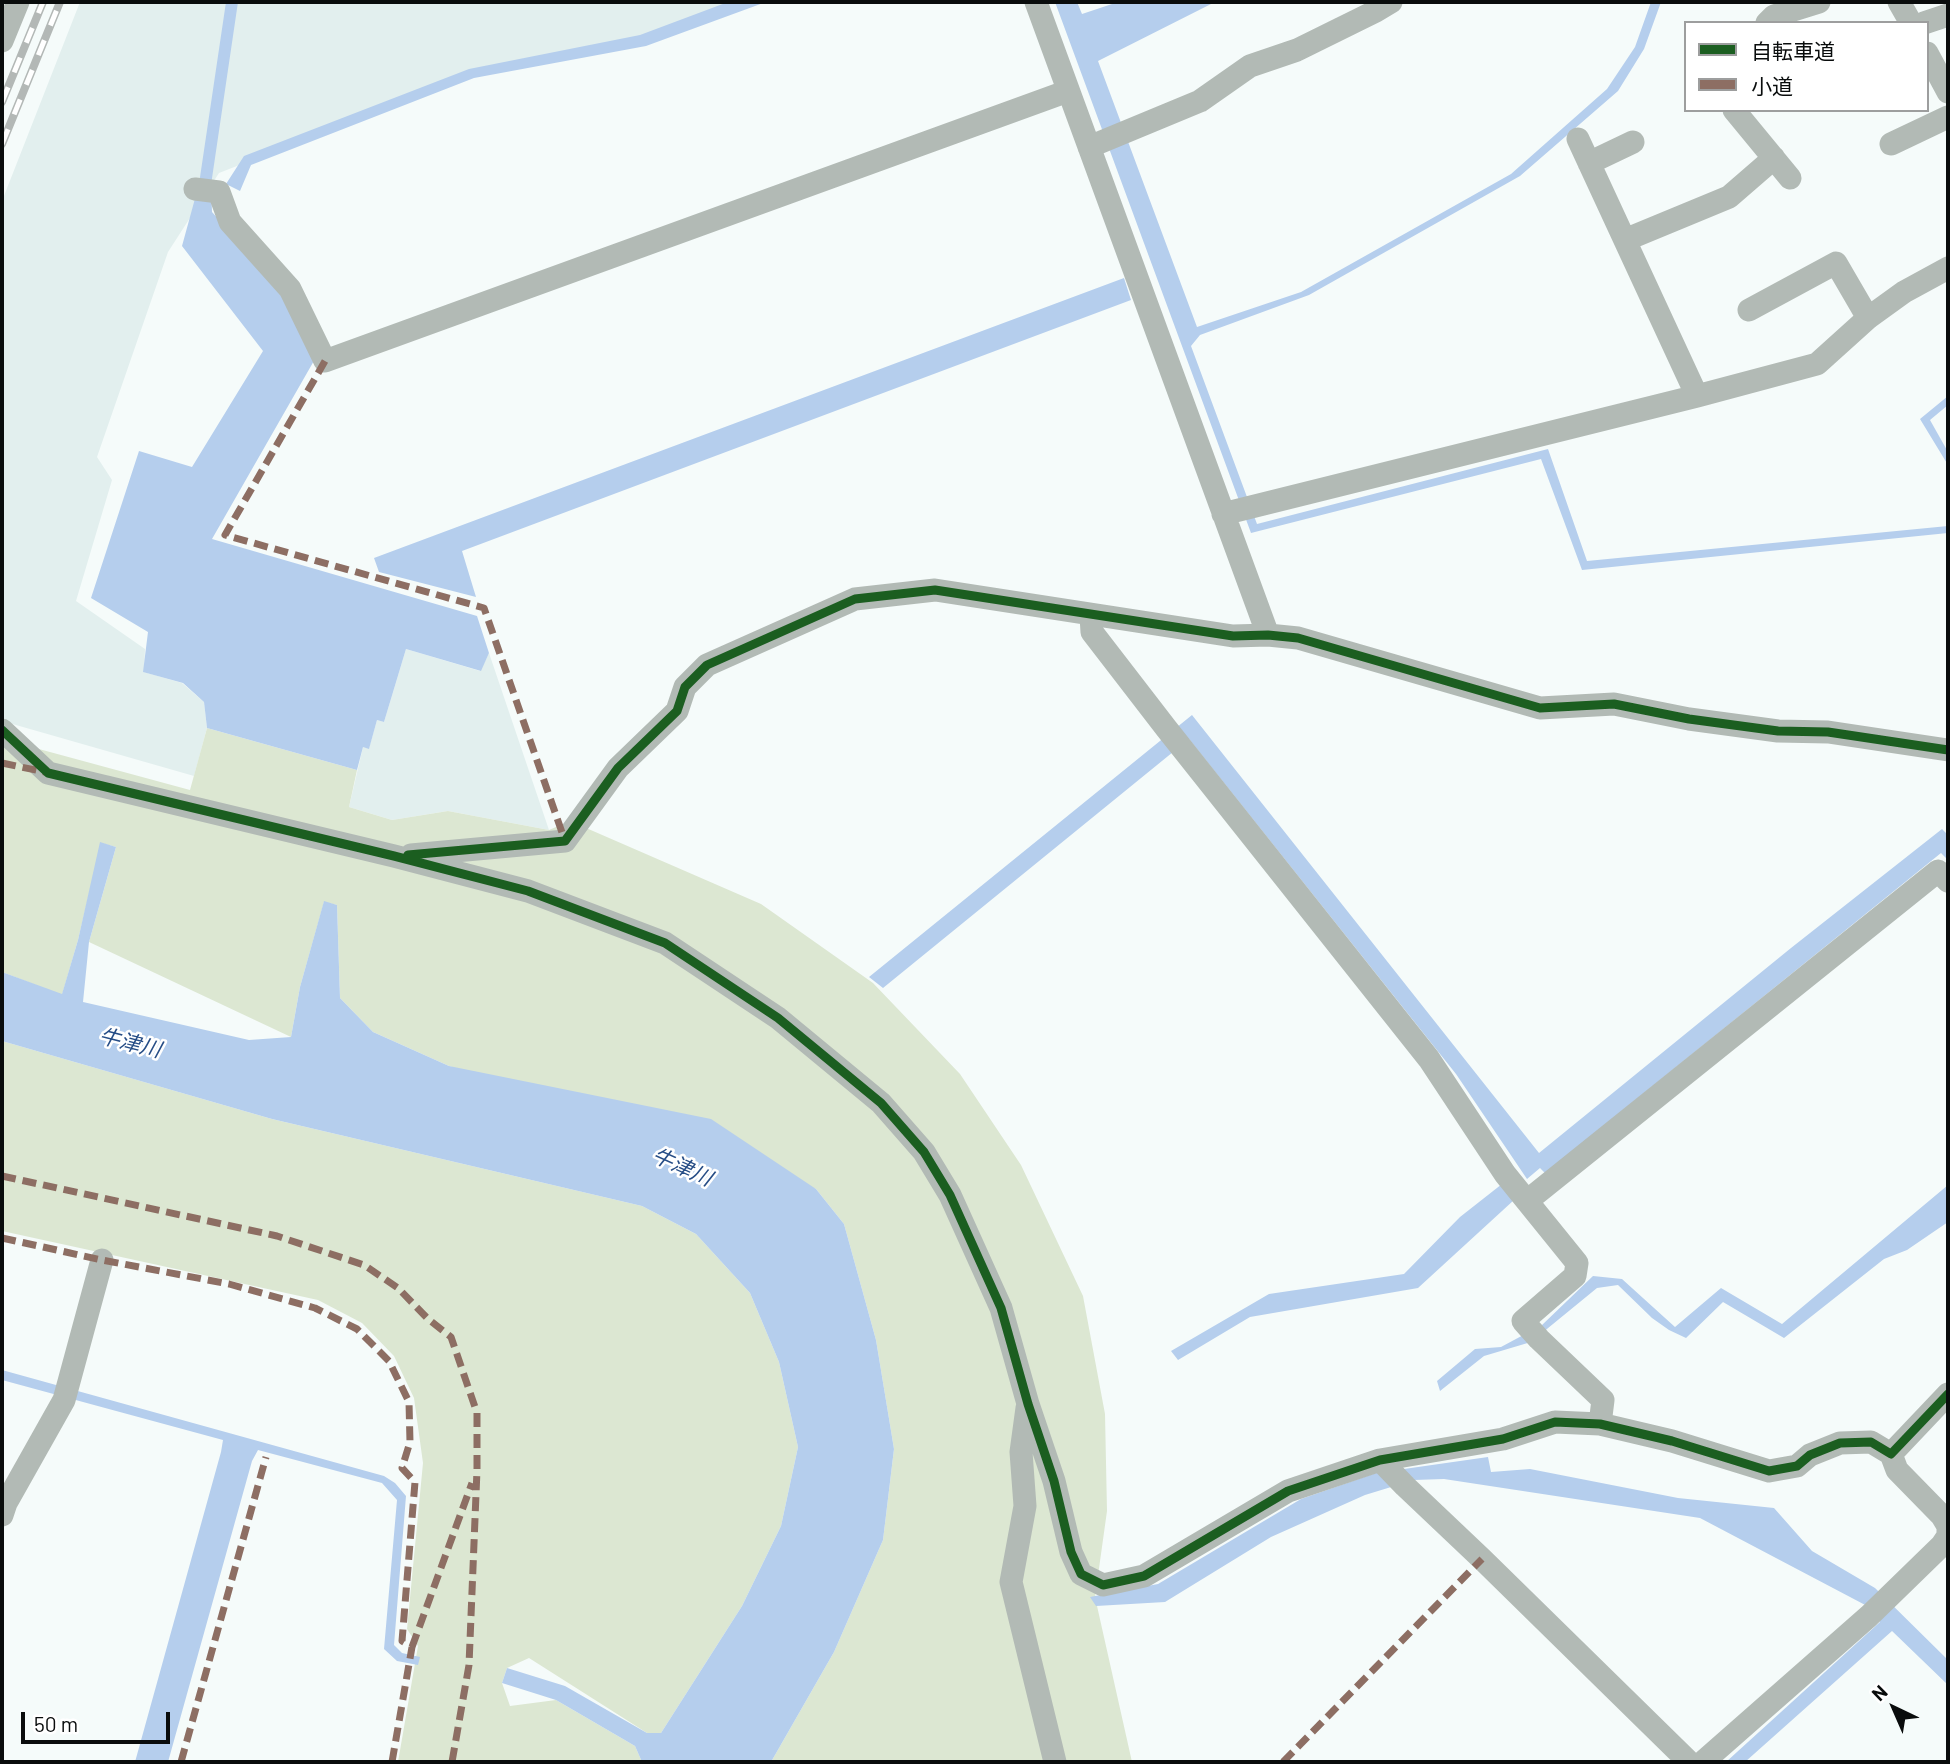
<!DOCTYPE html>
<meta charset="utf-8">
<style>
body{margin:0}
#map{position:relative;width:1950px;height:1764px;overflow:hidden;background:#f5fbfa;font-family:Barlow,"Noto Sans JP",sans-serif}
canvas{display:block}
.frame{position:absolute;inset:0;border:4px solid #090c0c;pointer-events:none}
.legend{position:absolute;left:1684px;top:21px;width:245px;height:91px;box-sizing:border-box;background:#fff;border:2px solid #9d9e9e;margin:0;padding:9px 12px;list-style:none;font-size:21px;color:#090c0c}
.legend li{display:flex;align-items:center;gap:14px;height:35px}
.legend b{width:35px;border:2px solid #9d9e9e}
.north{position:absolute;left:1859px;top:1673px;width:70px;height:70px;-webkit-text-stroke:5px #fff;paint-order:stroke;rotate:316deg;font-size:19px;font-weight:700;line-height:28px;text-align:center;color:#090c0c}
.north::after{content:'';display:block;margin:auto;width:24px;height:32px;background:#090c0c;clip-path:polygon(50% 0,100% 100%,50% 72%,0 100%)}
.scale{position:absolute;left:21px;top:1712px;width:149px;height:32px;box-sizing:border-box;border:4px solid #090c0c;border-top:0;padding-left:9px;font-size:21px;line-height:24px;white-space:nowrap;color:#090c0c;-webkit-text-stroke:5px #fff;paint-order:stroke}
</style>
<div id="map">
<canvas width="1950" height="1764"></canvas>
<div class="frame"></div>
<ul class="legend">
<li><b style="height:9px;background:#1b5e20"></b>自転車道</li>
<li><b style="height:9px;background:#8d6e63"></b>小道</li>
</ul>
<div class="north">N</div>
<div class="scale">50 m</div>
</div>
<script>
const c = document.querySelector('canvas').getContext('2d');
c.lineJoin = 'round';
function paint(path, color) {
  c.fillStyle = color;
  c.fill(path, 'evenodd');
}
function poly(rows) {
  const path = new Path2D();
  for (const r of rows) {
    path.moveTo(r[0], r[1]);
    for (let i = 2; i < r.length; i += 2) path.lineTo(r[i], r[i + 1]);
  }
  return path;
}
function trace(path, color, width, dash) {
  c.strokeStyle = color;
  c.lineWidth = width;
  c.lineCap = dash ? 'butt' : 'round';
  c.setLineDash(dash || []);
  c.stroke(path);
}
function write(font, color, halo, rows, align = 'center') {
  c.font = font + ' Barlow,"Noto Sans JP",sans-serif';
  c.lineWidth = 5;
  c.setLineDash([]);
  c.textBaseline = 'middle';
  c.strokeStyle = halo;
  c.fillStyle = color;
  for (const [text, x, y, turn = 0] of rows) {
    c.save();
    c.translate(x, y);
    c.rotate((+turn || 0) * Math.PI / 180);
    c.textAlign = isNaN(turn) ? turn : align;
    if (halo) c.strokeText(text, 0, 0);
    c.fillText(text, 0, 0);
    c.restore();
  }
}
const built = poly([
 [80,2,743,2,639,39,469,75,219,173,168,252,97,457,112,480,76,601,145,649,144,672,182,683,204,702,207,728,194,776,2,721,2,201],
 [406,649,480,671,489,653,549,830,448,811,392,820,349,807,363,747,369,748,377,720,384,722]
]);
const green = poly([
 [207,728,357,770,349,807,392,820,448,811,549,830,570,821,761,904,873,983,960,1074,1021,1165,1083,1296,1105,1414,1107,1511,1095,1597,1132,1762,771,1762,834,1652,883,1540,894,1449,876,1340,844,1224,816,1189,449,1066,373,1032,340,998,337,905,324,902,300,987,291,1037,89,942,116,847,101,843,78,940,62,995,2,972,2,739,190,790],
 [2,1041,272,1119,642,1206,696,1234,750,1293,779,1362,798,1447,781,1526,742,1606,661,1733,647,1733,529,1658,507,1668,502,1683,510,1706,556,1700,635,1746,642,1762,398,1762,418,1646,407,1629,423,1463,414,1398,394,1356,362,1323,318,1300,2,1231]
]);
const water = poly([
 [226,2,238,2,211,185,212,212,285,293,315,359,212,539,477,616,489,653,481,671,406,649,384,722,377,720,369,749,363,747,357,770,207,728,204,702,183,683,143,672,148,632,91,598,139,451,192,467,263,351,182,246,199,184],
 [728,2,766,2,646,46,474,78,251,165,240,191,226,184,244,156,469,69,640,35],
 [1055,2,1077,2,1082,14,1118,2,1215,2,1098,61,1197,327,1301,292,1511,174,1607,89,1635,47,1651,2,1661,2,1644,49,1618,91,1520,176,1309,295,1200,335,1191,346,1257,524,1548,449,1587,561,1948,526,1948,533,1582,570,1541,459,1251,533],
 [1124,278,1131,300,462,551,476,597,379,572,374,558],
 [1948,396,1948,405,1930,420,1948,452,1948,465,1920,419],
 [1192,715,1539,1153,1791,948,1942,829,1948,835,1948,860,1941,853,1545,1173,1540,1168,1527,1179,1456,1074,1189,739,883,988,869,977],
 [100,842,116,847,89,942,83,1002,249,1040,291,1037,300,987,324,901,337,905,340,998,373,1032,449,1066,711,1119,816,1189,844,1224,876,1340,894,1449,883,1540,834,1652,771,1762,642,1762,635,1746,556,1700,502,1683,507,1668,565,1686,647,1733,661,1733,742,1606,781,1526,798,1447,779,1362,750,1293,696,1234,642,1206,272,1119,2,1041,2,972,62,994,78,940],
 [1502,1184,1514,1200,1418,1288,1250,1317,1178,1360,1171,1351,1269,1294,1404,1274,1460,1217],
 [1948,1185,1948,1222,1907,1250,1884,1259,1784,1338,1723,1302,1686,1338,1669,1330,1652,1318,1618,1285,1597,1288,1531,1342,1484,1356,1440,1391,1437,1381,1475,1349,1501,1347,1542,1325,1593,1276,1622,1279,1675,1327,1721,1288,1782,1324],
 [2,1370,384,1476,395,1483,406,1496,394,1645,402,1653,420,1657,418,1665,397,1661,384,1649,397,1500,382,1483,258,1450,252,1461,168,1762,135,1762,221,1452,223,1440,2,1380],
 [1488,1457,1491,1472,1530,1469,1678,1498,1774,1508,1812,1551,1875,1588,1948,1660,1948,1685,1892,1631,1745,1762,1726,1762,1880,1622,1869,1607,1700,1518,1444,1479,1414,1480,1365,1495,1271,1537,1165,1602,1096,1606,1090,1597,1158,1584,1301,1499,1376,1473]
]);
const minor = poly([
 [1036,2,1268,635],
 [1899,2,1911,23],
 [1767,23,1774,16,1819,2],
 [1924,23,1948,15],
 [2,41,18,2],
 [1927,53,1948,92],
 [1734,110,1790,178],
 [1578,139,1697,396],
 [1891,144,1948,117],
 [1089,147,1200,101,1250,66,1297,50,1376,11,1391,2],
 [1589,163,1633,142],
 [195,189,219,192,230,222,290,289,325,361,1068,91],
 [1625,240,1729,197,1774,158],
 [1749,310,1836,263,1868,318],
 [1223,514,1697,396,1817,364,1868,318,1904,292,1948,268],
 [1091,616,1092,632,1166,728,1429,1059,1505,1174,1577,1263,1575,1276,1523,1321,1539,1339,1603,1400,1600,1424],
 [2,730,48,773,394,856,528,891,665,943,778,1018,881,1103,924,1152,950,1195,1001,1308,1028,1404,1054,1481,1071,1552,1081,1574,1103,1585,1144,1576,1288,1491,1380,1460,1503,1439,1555,1422,1600,1424,1672,1441,1769,1471,1797,1466,1810,1455,1840,1443,1871,1442,1891,1454,1948,1394],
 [411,855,565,841,618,768,677,711,685,687,707,665,855,599,935,590,1233,636,1268,635,1298,638,1540,708,1614,704,1689,719,1778,731,1828,732,1948,750],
 [1527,1201,1938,871,1948,881],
 [1027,1408,1021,1452,1025,1506,1011,1582,1055,1762],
 [1380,1460,1405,1486,1482,1559,1689,1762],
 [2,1515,6,1503,64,1400,102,1260],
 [1703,1762,1869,1616,1942,1545,1948,1536,1948,1526,1942,1516,1897,1470,1891,1454]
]);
const rail = poly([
 [2,102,43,2],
 [2,144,60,2]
]);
const quiet = poly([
 [325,361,225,535,484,608,565,841],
 [2,763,45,772],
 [2,1176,277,1236,364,1265,398,1288,428,1319,451,1337,477,1413,477,1470,469,1665,452,1762],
 [2,1238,102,1260,229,1284,315,1308,357,1329,389,1361,409,1402,410,1442,402,1468,415,1482,402,1641,412,1647,392,1762],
 [412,1647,472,1483],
 [181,1762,266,1457],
 [1283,1762,1482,1559]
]);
const cycleway = poly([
 [2,730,48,773,394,856,528,891,665,943,778,1018,881,1103,924,1152,950,1195,1001,1308,1028,1404,1054,1481,1071,1552,1081,1574,1103,1585,1144,1576,1288,1491,1380,1460,1503,1439,1555,1422,1600,1424,1672,1441,1769,1471,1797,1466,1810,1455,1840,1443,1871,1442,1891,1454,1948,1394],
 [408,855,565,841,618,768,677,711,685,687,707,665,855,599,935,590,1233,636,1268,635,1298,638,1540,708,1614,704,1689,719,1778,731,1828,732,1948,750]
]);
const waterNames = [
 ["牛津川",130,1043,14],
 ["牛津川",682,1167,24]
];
paint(built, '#e2efee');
paint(green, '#dce7d2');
paint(water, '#b5ceed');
trace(minor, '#b2bab5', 23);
trace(rail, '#b3b8b6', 8);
trace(rail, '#fff', 5, [16]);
trace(quiet, '#8d6e63', 7, [14, 7]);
trace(cycleway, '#1b5e20', 9);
write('italic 21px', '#264d86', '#fff', waterNames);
</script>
